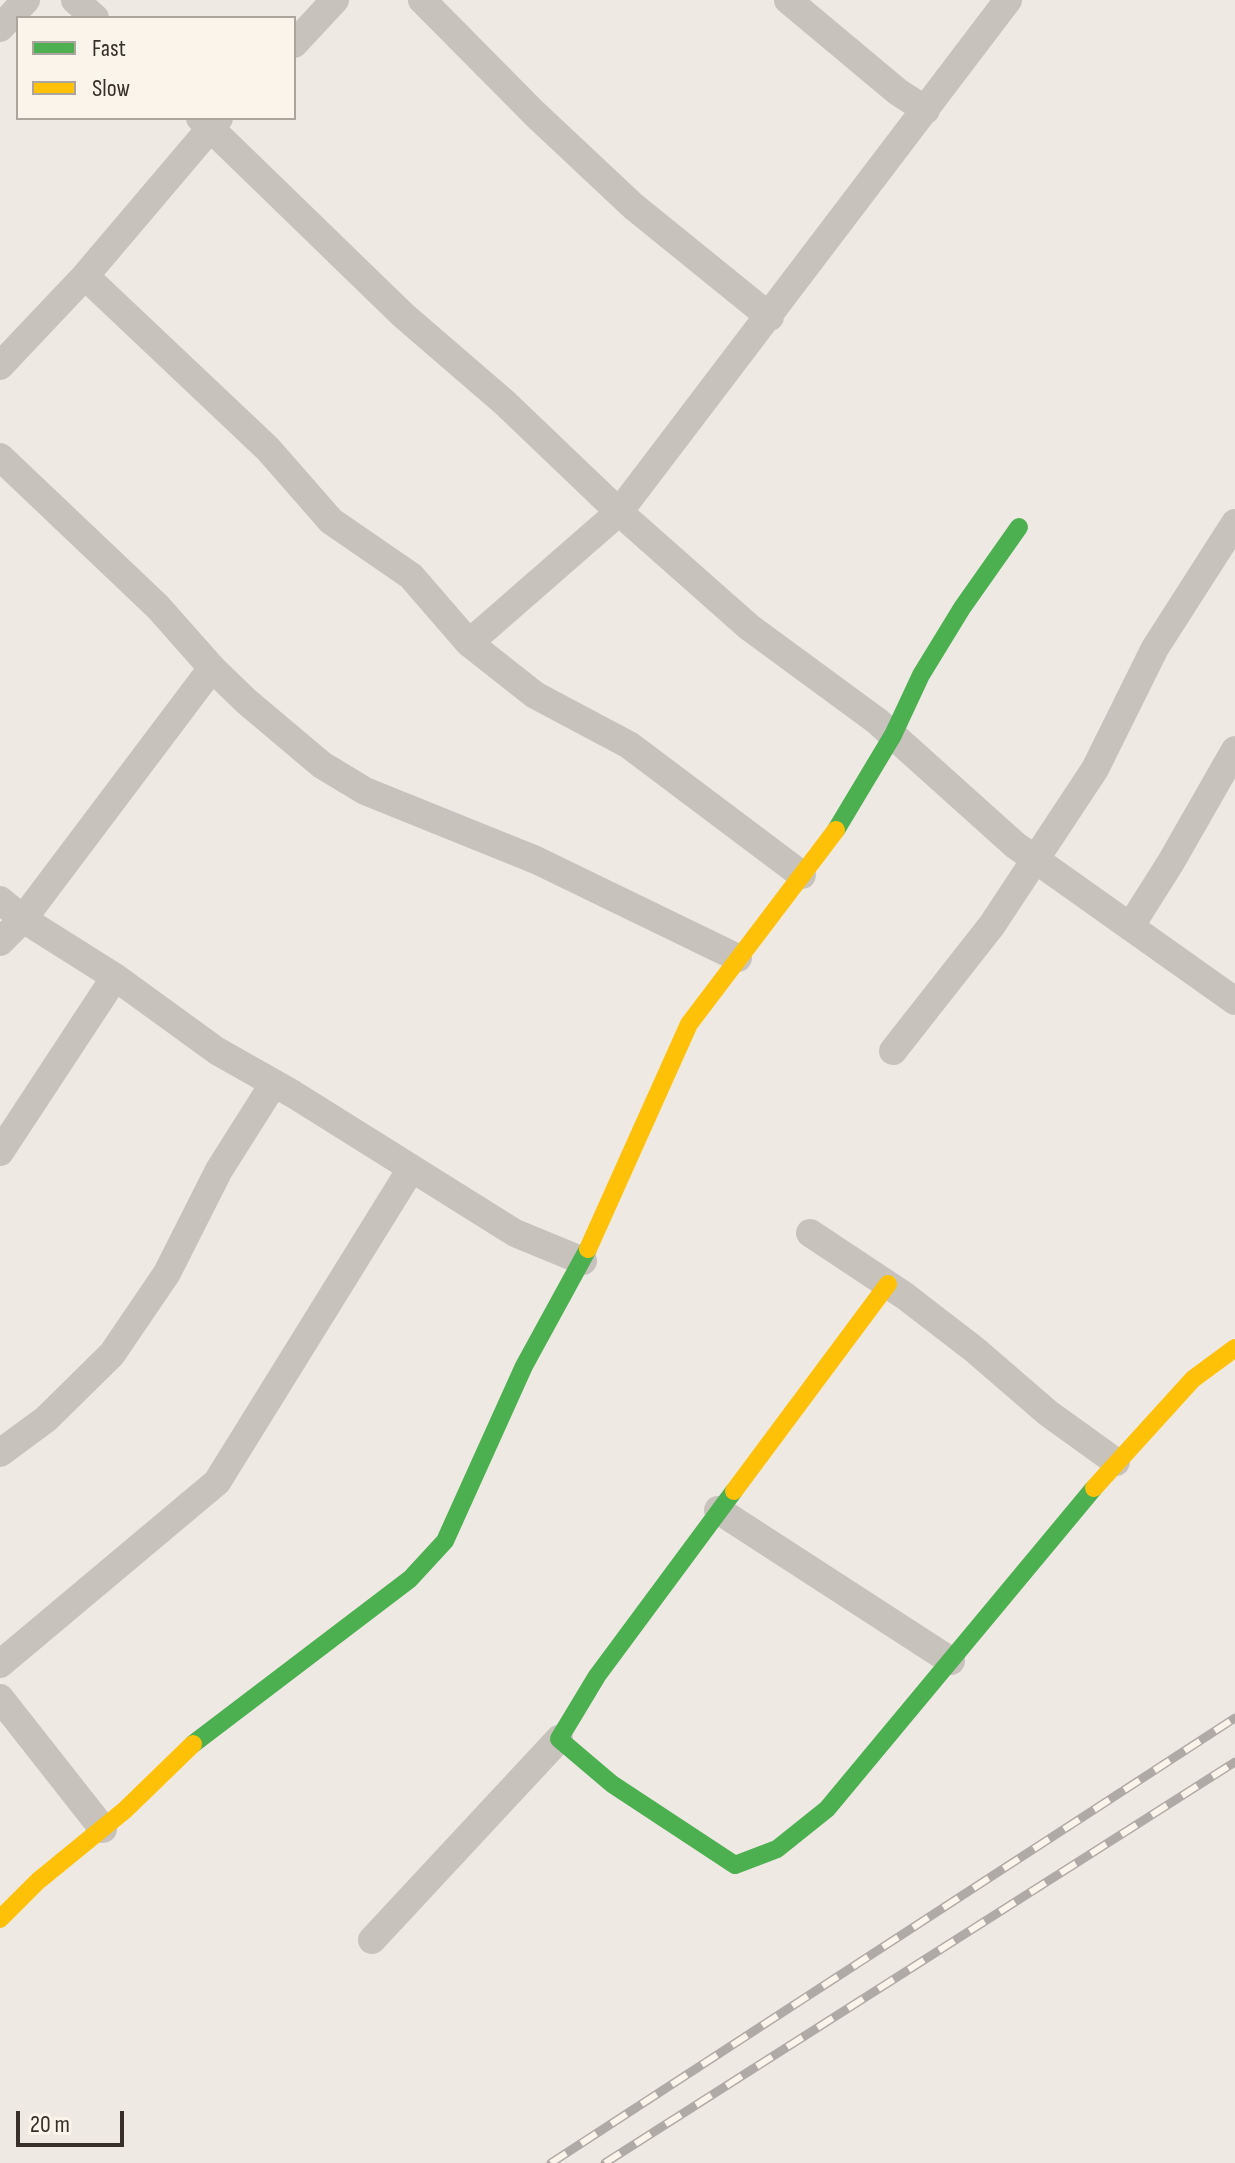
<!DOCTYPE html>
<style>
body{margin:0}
#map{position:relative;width:1235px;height:2163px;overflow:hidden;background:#eee9e3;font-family:"Sofia Sans Condensed",sans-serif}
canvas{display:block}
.legend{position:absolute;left:16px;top:16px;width:280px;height:104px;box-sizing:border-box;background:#faf4eb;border:2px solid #aca59d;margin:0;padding:10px 14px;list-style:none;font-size:24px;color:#382f29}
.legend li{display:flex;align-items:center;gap:16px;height:40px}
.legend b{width:40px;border:2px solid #aca59d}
.scale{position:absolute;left:16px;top:2111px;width:108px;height:36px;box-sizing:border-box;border:4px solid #382f29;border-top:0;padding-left:10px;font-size:24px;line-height:28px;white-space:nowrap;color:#382f29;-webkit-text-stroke:6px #faf4eb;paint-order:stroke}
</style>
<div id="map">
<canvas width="1235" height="2163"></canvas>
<ul class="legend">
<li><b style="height:10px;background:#4caf50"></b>Fast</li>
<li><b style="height:10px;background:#ffc107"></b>Slow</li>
</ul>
<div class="scale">20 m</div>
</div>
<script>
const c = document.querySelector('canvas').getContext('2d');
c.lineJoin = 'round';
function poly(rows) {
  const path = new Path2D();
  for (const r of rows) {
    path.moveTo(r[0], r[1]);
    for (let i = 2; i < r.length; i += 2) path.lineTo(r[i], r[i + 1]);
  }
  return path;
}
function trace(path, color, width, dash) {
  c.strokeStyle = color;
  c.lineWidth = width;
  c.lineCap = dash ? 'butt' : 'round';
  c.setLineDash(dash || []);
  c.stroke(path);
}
const street = poly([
 [75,0,95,18],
 [422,0,534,113,633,206,770,317],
 [788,0,898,92,926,110],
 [0,28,26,0],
 [294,44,335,0],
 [200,118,403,315,505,403,619,512,749,627,877,721,1015,845,1235,1001],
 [85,276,268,449,331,521,411,576,469,643,535,695,629,745,802,875],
 [0,366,85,276,219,118],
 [0,457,158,607,212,668,23,919,0,942],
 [469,643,619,512,1008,0],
 [212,668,246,701,322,765,365,791,536,860,738,958],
 [0,900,23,919,115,977,217,1051,293,1094,515,1233,583,1261],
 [1130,927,1171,862,1235,750],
 [893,1051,992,925,1095,769,1155,648,1235,523],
 [0,1152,115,977],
 [810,1233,905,1296,975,1350,1048,1413,1116,1462],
 [0,1453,46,1419,112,1354,167,1273,219,1170,274,1083],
 [718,1510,951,1661],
 [0,1664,217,1482,411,1169],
 [0,1698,103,1829],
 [372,1940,559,1739]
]);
const fast = poly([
 [836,830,893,735,921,675,962,608,1019,527],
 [734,1491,597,1676,559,1739,612,1784,735,1865,777,1849,827,1809,1094,1488],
 [193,1744,410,1579,445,1541,524,1366,588,1249]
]);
const slow = poly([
 [588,1249,689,1024,836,830],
 [1094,1488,1193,1379,1235,1348],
 [734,1491,888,1284],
 [0,1919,38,1881,125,1810,193,1744]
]);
const rail = poly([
 [551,2163,1235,1718],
 [605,2163,1235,1762]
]);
trace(street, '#c7c2bc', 28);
trace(fast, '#4caf50', 18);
trace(slow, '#ffc107', 18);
trace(rail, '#afaaa5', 9);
trace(rail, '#faf4eb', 6, [18]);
</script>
